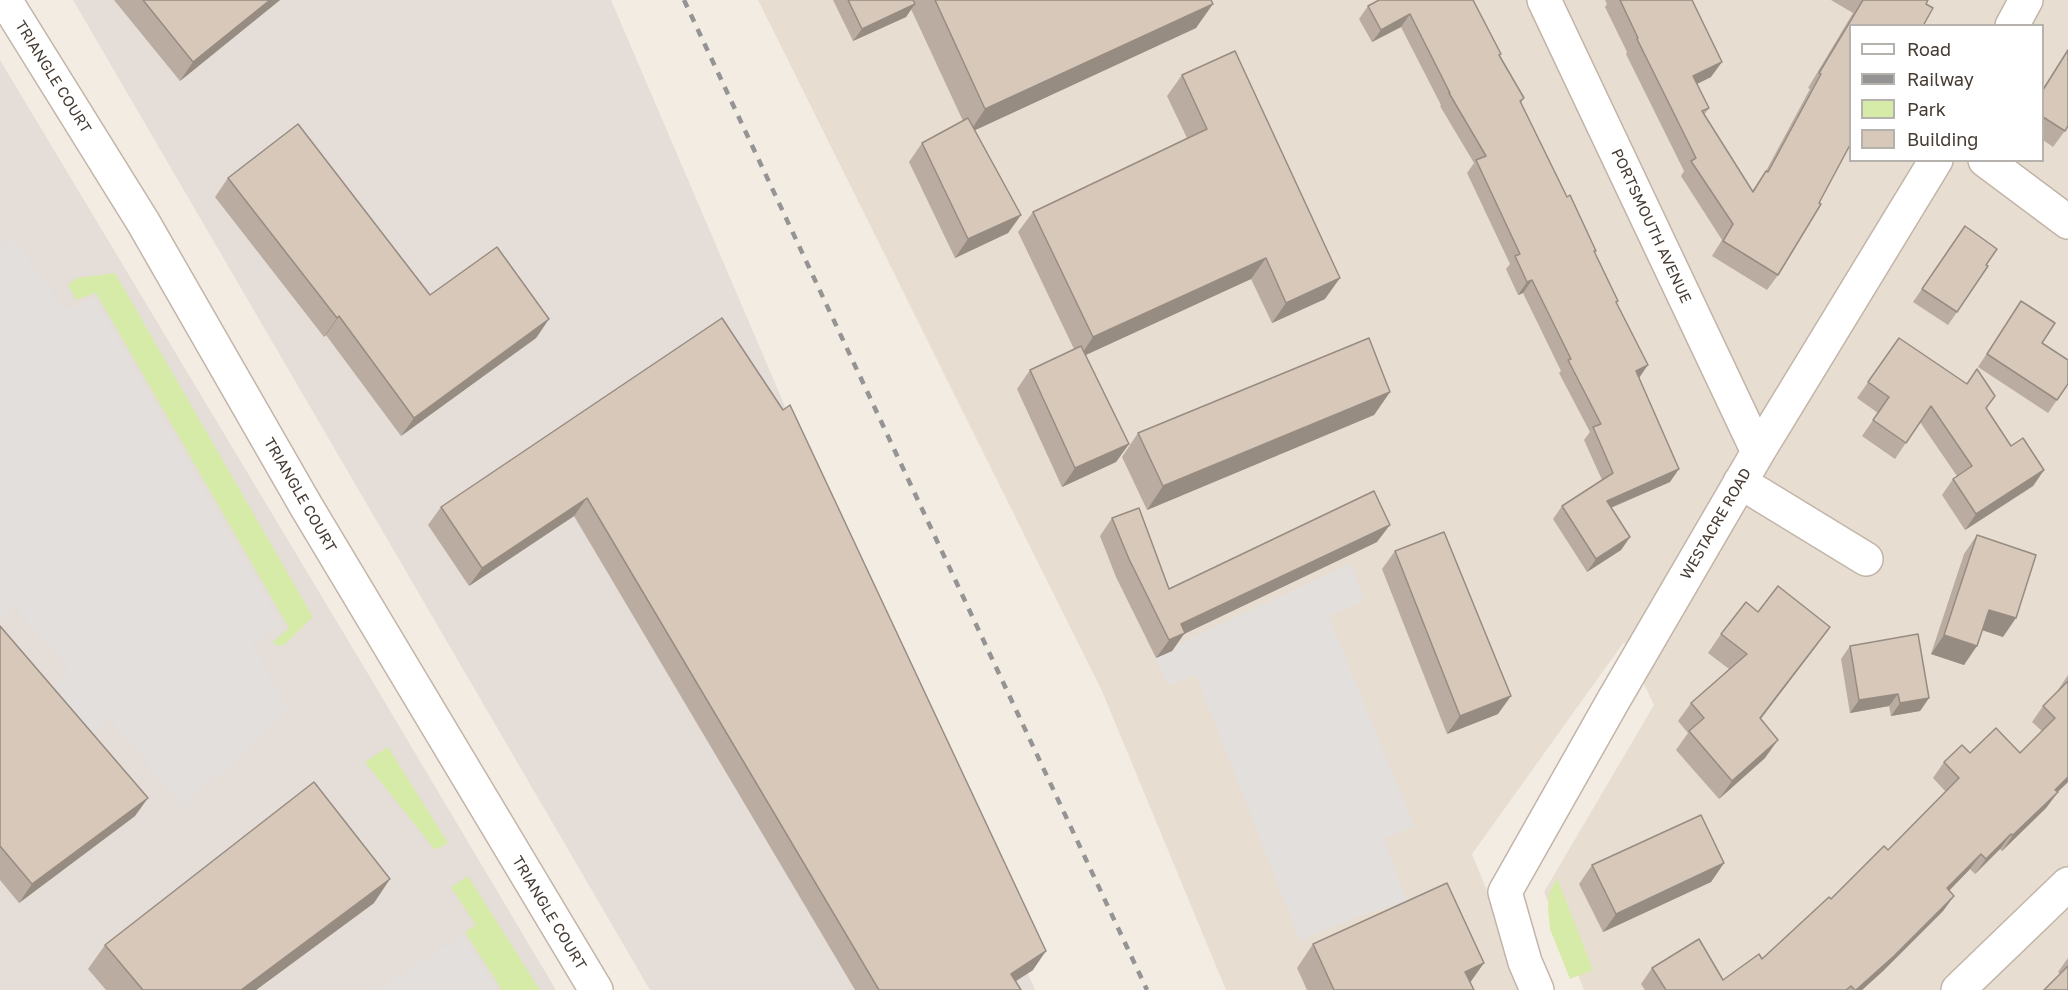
<!DOCTYPE html>
<style>
body{margin:0}
#map{position:relative;width:2068px;height:990px;overflow:hidden;background:#f3ece3;font-family:"Golos Text",sans-serif}
canvas{display:block}
.legend{position:absolute;left:1849px;top:24px;width:195px;height:138px;box-sizing:border-box;background:#fff;border:2px solid #b5b1ad;margin:0;padding:8px 10px;list-style:none;font-size:18px;color:#453b33}
.legend li{display:flex;align-items:center;gap:12px;height:30px}
.legend b{width:30px;border:2px solid #b5b1ad}
</style>
<div id="map">
<canvas width="2068" height="990"></canvas>
<ul class="legend">
<li><b style="height:8px;background:#fff"></b>Road</li>
<li><b style="height:8px;background:#949494"></b>Railway</li>
<li><b style="height:16px;background:#d6eba7"></b>Park</li>
<li><b style="height:16px;background:#d8c8ba"></b>Building</li>
</ul>
</div>
<script>
const c = document.querySelector('canvas').getContext('2d');
c.lineJoin = 'round';
function paint(path, color) {
  c.fillStyle = color;
  c.fill(path, 'evenodd');
}
function poly(rows) {
  const path = new Path2D();
  for (const r of rows) {
    path.moveTo(r[0], r[1]);
    for (let i = 2; i < r.length; i += 2) path.lineTo(r[i], r[i + 1]);
  }
  return path;
}
function trace(path, color, width, dash) {
  c.strokeStyle = color;
  c.lineWidth = width;
  c.lineCap = dash ? 'butt' : 'round';
  c.setLineDash(dash || []);
  c.stroke(path);
}
function write(font, color, halo, rows, align = 'center') {
  c.font = font + ' "Golos Text",sans-serif';
  c.lineWidth = 4.5;
  c.setLineDash([]);
  c.textBaseline = 'middle';
  c.strokeStyle = halo;
  c.fillStyle = color;
  for (const [text, x, y, turn = 0] of rows) {
    c.save();
    c.translate(x, y);
    c.rotate((+turn || 0) * Math.PI / 180);
    c.textAlign = isNaN(turn) ? turn : align;
    if (halo) c.strokeText(text, 0, 0);
    c.fillText(text, 0, 0);
    c.restore();
  }
}
const residential = poly([
 [758,0,2068,0,2068,990,1584,990,1544,892,1654,705,1624,642,1472,854,1527,990,1226,990,1102,691],
 [1850,26,2042,26,2042,160,1850,160]
]);
const industrial = poly([
 [73,0,611,0,1035,990,650,990],
 [0,60,358,657,556,990,0,990]
]);
const green = poly([
 [115,273,313,617,284,645,277,646,273,642,289,628,96,293,76,300,68,285,77,278],
 [388,747,448,843,435,850,365,762],
 [468,876,540,990,502,990,465,932,476,925,451,887],
 [1557,878,1593,970,1570,979,1550,929,1548,907,1550,892]
]);
const parking = poly([
 [12,237,65,309,94,298,283,626,252,644,289,711,182,807,111,719,93,735,51,688,69,670,16,608,0,620,0,247],
 [1351,563,1364,601,1329,616,1414,826,1384,839,1407,901,1351,919,1300,941,1196,675,1168,686,1155,655],
 [462,935,496,990,377,990]
]);
const street = poly([
 [5,0,143,222,306,506,596,990],
 [1544,0,1758,452],
 [2012,26,2026,0],
 [1985,160,2068,222],
 [1740,482,1866,559],
 [1537,990,1525,962,1505,892,1613,701,1758,452,1936,160],
 [1958,990,2068,884]
]);
const rail = poly([
 [684,0,1147,990]
]);
const wall = poly([
 [114,0,280,0,180,81],
 [833,0,1211,0,1196,28,975,130,1021,215,1008,233,955,258,909,162,922,143,963,121,911,9,906,17,853,41],
 [1379,0,1501,54,1499,56,1524,98,1521,103,1594,253,1616,303,1670,482,1611,508,1630,537,1621,550,1587,572,1553,519,1562,506,1602,480,1584,440,1590,432,1559,373,1561,371,1523,293,1518,295,1506,269,1510,264,1467,173,1474,163,1440,106,1441,105,1401,27,1372,42,1359,19,1368,6],
 [1605,0,1692,0,1711,77,1697,84,1709,108,1704,115,1752,191,1766,171,1810,89,1808,88,1853,13,1831,0,1928,0,1851,26,1778,275,1767,290,1712,256,1722,240,1681,176,1684,171,1626,54,1627,52,1605,7,1607,4],
 [2068,49,2068,128,2067,128,2053,147,2043,140,2043,88],
 [1182,75,1325,299,1272,323,1251,279,1086,355,1129,444,1116,462,1062,487,1017,389,1030,370,1074,349,1018,232,1033,212,1187,138,1167,96],
 [228,178,430,295,549,319,536,338,401,436,326,335,324,337,215,197],
 [1965,226,1957,312,1948,325,1913,302],
 [2021,301,2042,343,2068,384,2048,413,1978,367],
 [722,318,1033,970,1016,981,1021,990,855,990,574,516,469,586,428,525,441,507],
 [1899,338,1967,384,1977,369,1986,408,2011,446,2044,470,2033,486,1965,530,1942,495,1953,479,1957,476,1920,422,1895,459,1862,436,1878,413,1857,398],
 [1390,392,1374,415,1147,510,1122,457,1138,433],
 [1112,518,1169,589,1377,542,1184,634,1172,651,1156,658,1116,577,1100,536],
 [1977,535,2003,637,1982,630,1964,665,1931,654,1964,554],
 [1395,551,1498,714,1447,734,1382,569],
 [1758,612,1817,645,1760,719,1765,758,1719,799,1676,750,1688,733,1678,721,1691,703,1729,669,1708,653,1721,634],
 [0,626,135,816,19,903,0,880],
 [1850,646,1929,698,1920,711,1891,716,1889,706,1850,713,1841,659],
 [2068,675,2068,782,2058,792,2046,808,2002,851,2000,849,1975,874,1970,869,1949,891,1954,896,1943,911,1883,971,1862,990,1645,990,1641,984,1652,968,1723,980,1762,959,1888,850,1946,792,1933,778,1944,762,1970,753,2020,753,2042,731,2032,722,2043,706,2059,690,2058,690],
 [1724,863,1711,882,1603,932,1579,884,1592,865],
 [374,903,256,990,106,990,88,969,105,945],
 [1313,944,1470,982,1474,990,1307,990,1297,968],
 [2068,958,2068,990,2060,974,2058,972]
]);
const shadedWall = poly([
 [270,0,280,0,180,81,193,62],
 [915,4,906,17,853,41,862,29],
 [1213,4,1196,28,969,133,985,109],
 [1410,14,1401,27,1372,42,1381,30],
 [1722,62,1711,77,1682,91,1693,76],
 [1021,215,1008,233,955,258,968,239],
 [1266,258,1251,279,1079,358,1093,337],
 [1340,278,1325,299,1272,323,1286,303],
 [1532,280,1523,293,1518,295,1527,282],
 [339,316,326,335,324,337,337,318],
 [549,319,536,338,401,436,414,418],
 [1648,365,1639,378,1636,371],
 [1390,392,1374,415,1147,510,1163,486],
 [1129,444,1116,462,1062,487,1075,468],
 [1679,469,1670,482,1598,513,1607,501],
 [2044,470,2033,486,1965,530,1976,514],
 [587,498,574,516,469,586,482,568],
 [1390,525,1377,542,1184,634,1172,651,1156,658,1181,624],
 [1630,537,1621,550,1587,572,1596,559],
 [1989,610,2016,618,2003,637,1976,628],
 [1830,627,1817,645,1747,737,1760,718],
 [1944,635,1977,646,1964,665,1931,654],
 [1898,694,1889,706,1850,713,1859,700],
 [1511,696,1498,714,1447,734,1460,716],
 [1929,698,1920,711,1891,716,1900,703],
 [1778,740,1765,758,1719,799,1732,781],
 [2068,777,2068,782,2054,795,2058,792,2046,808,2002,851,2013,835],
 [148,798,135,816,19,903,32,884],
 [2011,834,2000,849,1975,874,1986,859],
 [1981,854,1970,869,1936,904,1947,888],
 [1724,863,1711,882,1603,932,1616,914],
 [390,879,374,903,256,990,241,990],
 [1954,896,1943,911,1883,971,1862,990,1856,990],
 [1046,951,1033,970,1002,990,1011,974],
 [1484,963,1467,987,1465,972]
]);
const building = poly([
 [143,0,270,0,193,62,143,0],
 [848,0,913,0,915,4,862,29,848,0],
 [935,0,1211,0,1213,4,985,109,935,0],
 [1379,0,1473,0,1501,54,1499,55,1524,98,1520,101,1567,197,1570,195,1596,251,1594,251,1618,301,1616,302,1648,365,1636,371,1679,469,1607,501,1630,537,1596,559,1562,506,1613,473,1593,427,1601,424,1568,360,1571,359,1532,280,1527,282,1515,256,1520,254,1476,160,1486,156,1449,93,1450,93,1410,14,1381,30,1368,6,1379,0],
 [1620,0,1692,0,1722,62,1693,76,1709,108,1702,111,1753,192,1766,171,1768,172,1821,74,1819,73,1863,0,1928,0,1926,4,1933,8,1923,26,1851,26,1851,143,1819,203,1821,204,1778,275,1723,241,1733,224,1691,161,1696,158,1637,39,1638,38,1620,0],
 [2068,50,2068,126,2065,131,2043,117,2043,90,2068,50],
 [1235,51,1340,278,1286,303,1266,258,1093,337,1033,212,1207,129,1182,75,1235,51],
 [968,118,1021,215,968,239,922,143,968,118],
 [298,124,430,295,497,247,549,319,414,418,339,316,337,318,228,178,298,124],
 [1965,226,1997,249,1986,265,1988,266,1957,312,1922,289,1965,226],
 [2021,301,2055,323,2042,343,2068,360,2068,384,2057,400,1987,354,2021,301],
 [722,318,783,410,790,405,1046,951,1011,974,1021,990,879,990,587,498,482,568,441,507,722,318],
 [1369,338,1390,392,1163,486,1138,433,1369,338],
 [1899,338,1967,384,1977,369,1995,396,1986,408,2011,446,2023,438,2044,470,1976,514,1953,479,1972,466,1931,406,1906,443,1873,420,1889,397,1868,382,1899,338],
 [1081,346,1129,444,1075,468,1030,370,1081,346],
 [1374,491,1390,525,1181,624,1185,633,1169,640,1129,559,1112,518,1139,508,1169,589,1374,491],
 [1444,532,1511,696,1460,716,1395,551,1444,532],
 [1977,535,2036,555,2016,618,1989,610,1977,646,1944,635,1977,535],
 [1778,586,1830,627,1760,718,1778,740,1732,781,1689,731,1704,718,1691,703,1747,654,1721,634,1746,602,1758,612,1778,586],
 [0,626,148,798,32,884,0,846,0,626],
 [1918,634,1929,698,1900,703,1898,694,1859,700,1850,646,1918,634],
 [2068,681,2068,777,2055,790,2058,792,2013,835,2011,834,1986,859,1981,854,1947,888,1954,896,1894,956,1856,990,1855,990,1851,986,1846,990,1666,990,1652,968,1699,939,1723,980,1759,954,1762,959,1829,897,1831,899,1884,846,1888,850,1959,778,1944,762,1962,745,1970,753,1996,728,2020,753,2055,718,2043,706,2068,681],
 [314,782,390,879,241,990,143,990,105,945,314,782],
 [1701,815,1724,863,1616,914,1592,865,1701,815],
 [1447,883,1484,963,1465,972,1474,990,1334,990,1313,944,1447,883],
 [2068,966,2068,990,2044,990,2068,966]
]);
const streetNames = [
 ["TRIANGLE COURT",53,77,58],
 ["PORTSMOUTH AVENUE",1651,226,65],
 ["TRIANGLE COURT",300,495,60],
 ["WESTACRE ROAD",1716,524,-60],
 ["TRIANGLE COURT",549,913,59]
];
paint(residential, '#e7ddd0');
paint(industrial, '#e5ddd8');
paint(green, '#d6eba7');
paint(parking, '#e3dfdc');
trace(street, '#c2b5a8', 36);
trace(street, '#fff', 33);
trace(rail, '#949494', 4.5, [8, 8]);
paint(wall, '#baaca0');
paint(shadedWall, '#978c82');
paint(building, '#d8c8ba');
trace(building, '#978c82', 1.5);
write('15px', '#453b33', '#fff', streetNames);
</script>
